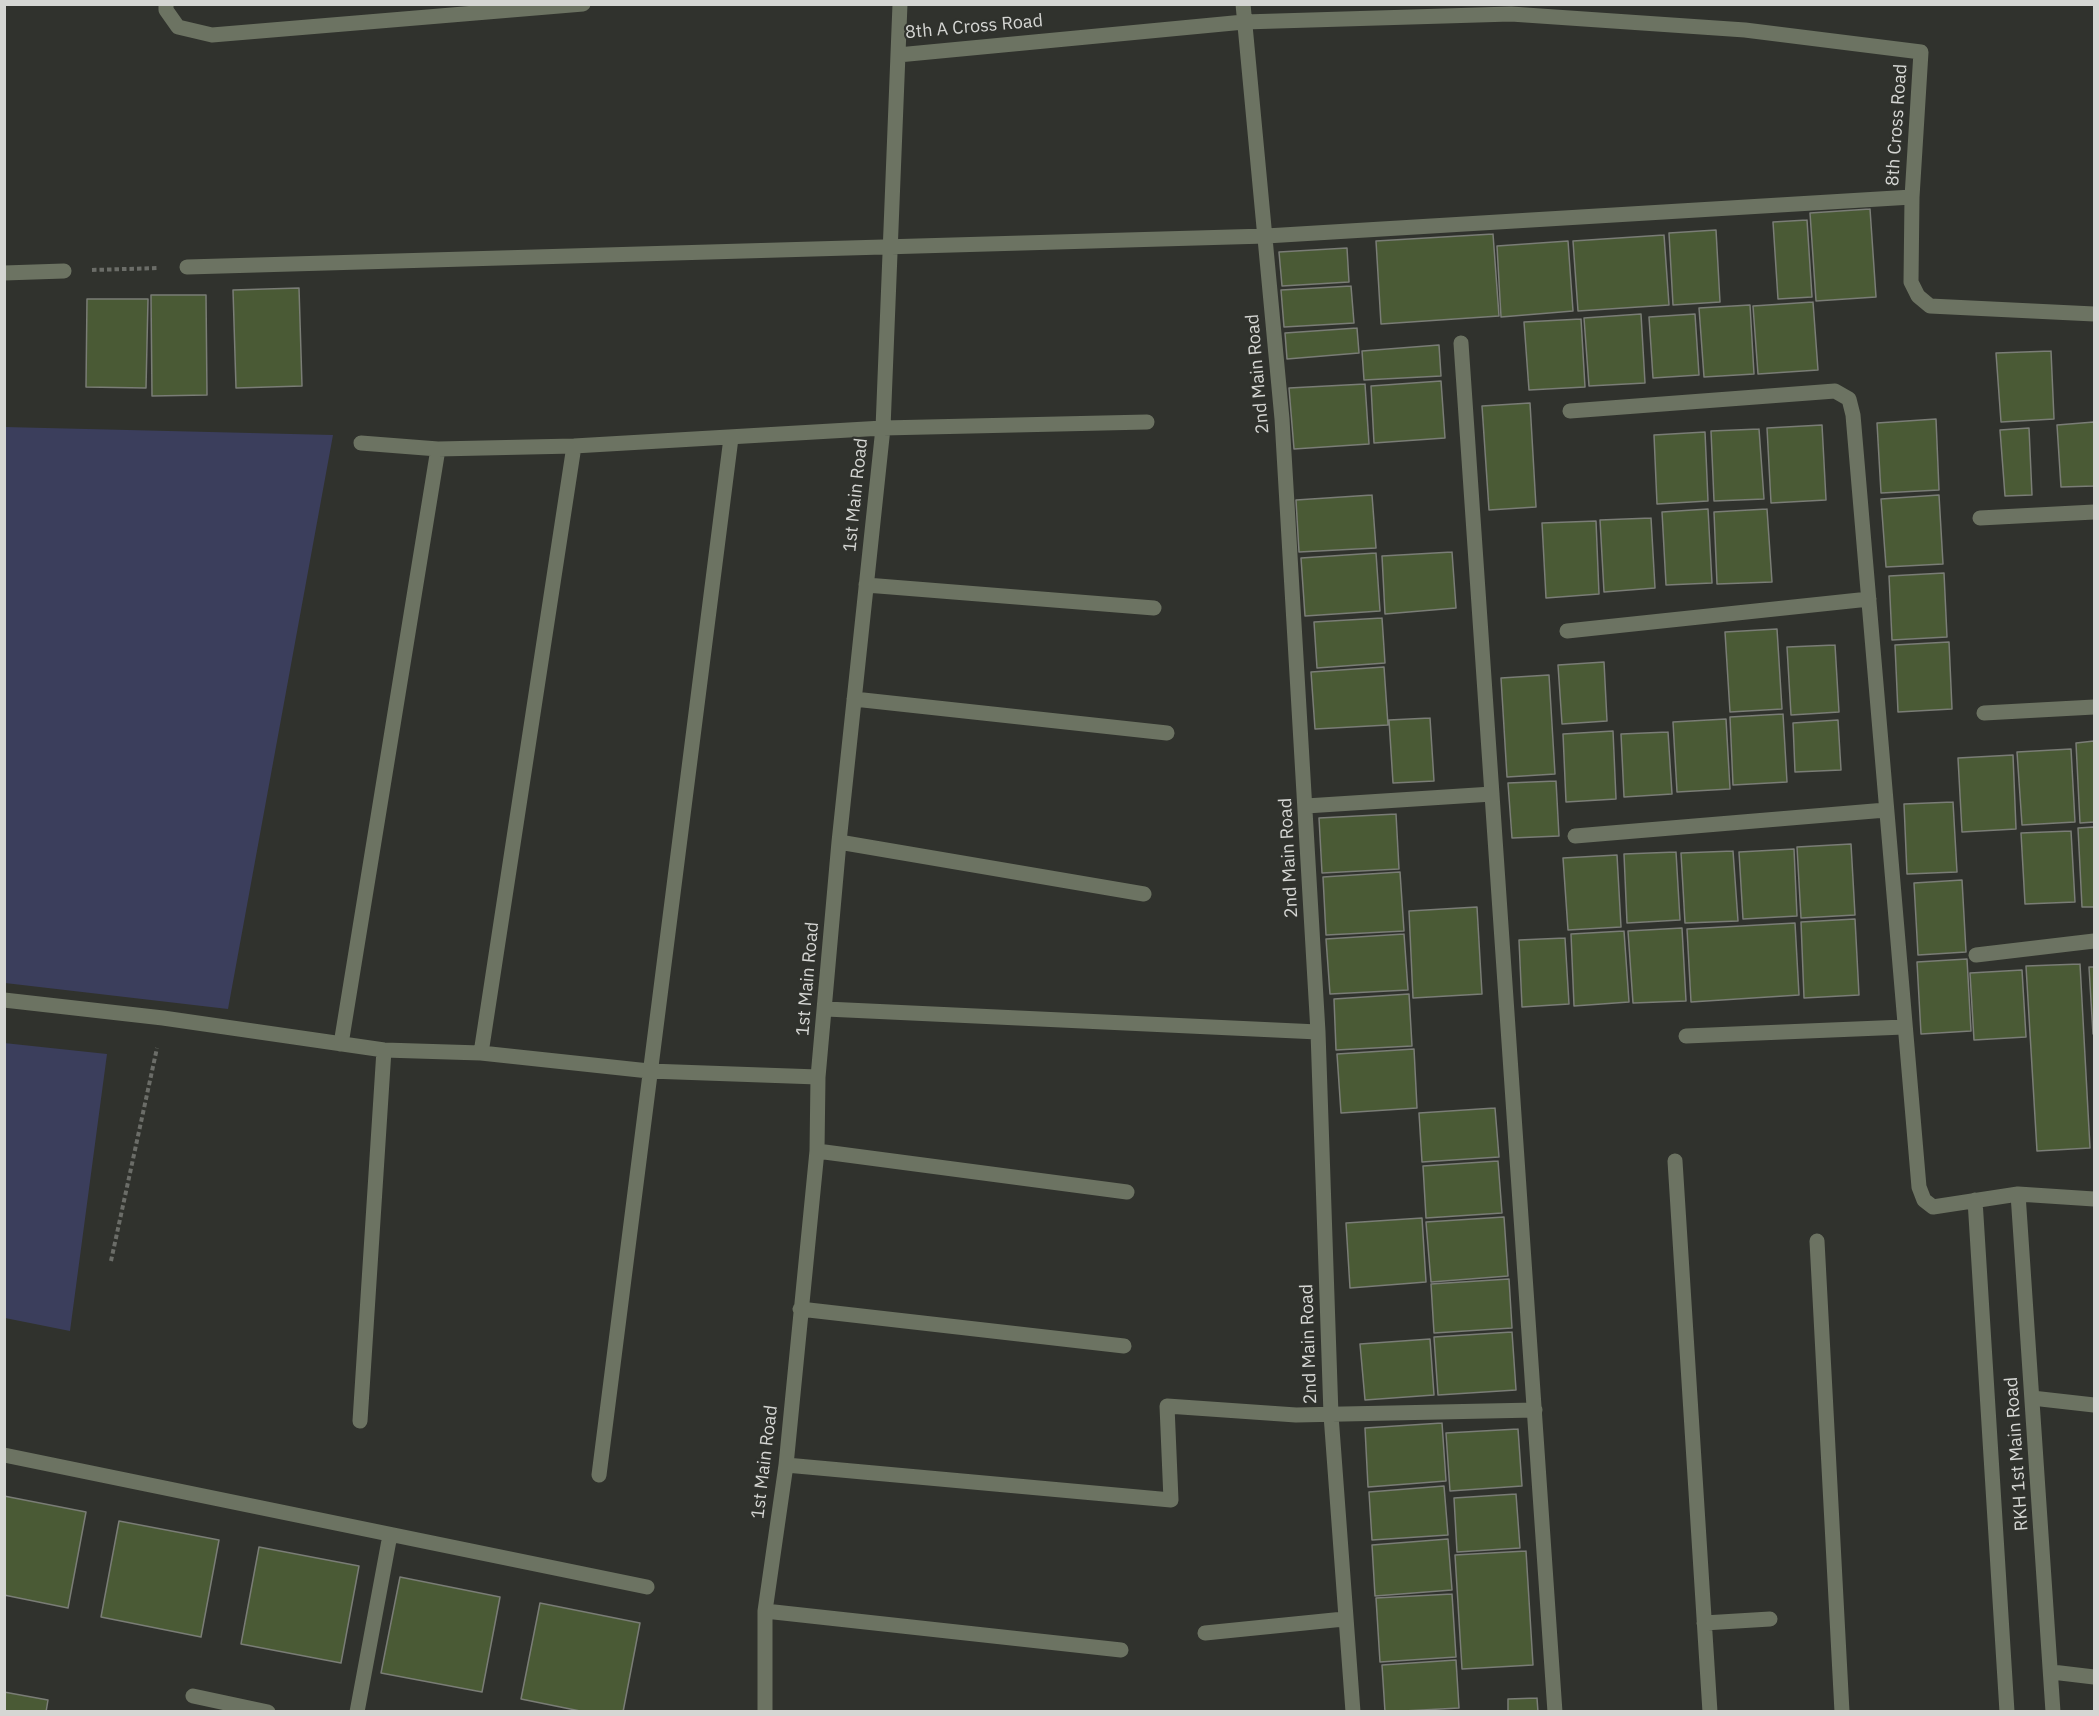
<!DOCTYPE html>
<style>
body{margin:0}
#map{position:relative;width:2099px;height:1716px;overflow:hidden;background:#30322d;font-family:"IBM Plex Sans",sans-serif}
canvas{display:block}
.frame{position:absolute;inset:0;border:6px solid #d5d6d3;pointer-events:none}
</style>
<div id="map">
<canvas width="2099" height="1716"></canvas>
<div class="frame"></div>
</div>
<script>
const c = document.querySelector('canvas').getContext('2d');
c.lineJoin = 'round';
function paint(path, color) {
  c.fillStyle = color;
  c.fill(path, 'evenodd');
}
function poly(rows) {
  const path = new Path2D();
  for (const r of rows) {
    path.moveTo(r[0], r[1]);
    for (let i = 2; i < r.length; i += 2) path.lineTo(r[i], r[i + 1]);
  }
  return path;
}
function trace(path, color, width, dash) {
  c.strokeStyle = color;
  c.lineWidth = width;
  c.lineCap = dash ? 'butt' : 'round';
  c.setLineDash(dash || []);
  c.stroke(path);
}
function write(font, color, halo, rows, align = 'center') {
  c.font = font + ' "IBM Plex Sans",sans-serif';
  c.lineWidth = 4.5;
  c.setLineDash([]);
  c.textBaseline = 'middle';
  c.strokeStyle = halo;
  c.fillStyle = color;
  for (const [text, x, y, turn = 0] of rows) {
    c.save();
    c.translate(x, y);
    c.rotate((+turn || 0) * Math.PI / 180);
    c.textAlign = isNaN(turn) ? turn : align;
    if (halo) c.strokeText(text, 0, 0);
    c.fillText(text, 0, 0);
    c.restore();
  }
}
const green = poly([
 [5,427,333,435,228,1009,5,983],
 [4,1043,107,1054,70,1331,5,1318]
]);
const building = poly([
 [1870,209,1876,297,1816,301,1810,213,1870,209],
 [1807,220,1812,297,1778,299,1773,222,1807,220],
 [1716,230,1720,302,1673,305,1669,233,1716,230],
 [1493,234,1499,316,1381,324,1376,241,1493,234],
 [1664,235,1669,305,1578,311,1573,241,1664,235],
 [1568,241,1573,311,1501,317,1497,246,1568,241],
 [1347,248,1349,282,1282,286,1279,252,1347,248],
 [1351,286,1354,323,1284,327,1281,290,1351,286],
 [299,288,302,386,236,388,233,290,299,288],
 [151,295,206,295,207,395,152,396,151,295],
 [87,299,148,299,146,388,86,387,87,299],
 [1813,302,1818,370,1758,374,1753,306,1813,302],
 [1750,305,1754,374,1704,377,1699,308,1750,305],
 [1641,314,1645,383,1589,386,1584,318,1641,314],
 [1695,314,1699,375,1653,378,1649,317,1695,314],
 [1581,319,1585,387,1529,390,1524,322,1581,319],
 [1357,328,1359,353,1287,359,1285,333,1357,328],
 [1439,345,1441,376,1364,380,1362,351,1439,345],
 [2051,351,2054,419,2001,422,1996,353,2051,351],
 [1441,381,1445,438,1374,443,1371,386,1441,381],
 [1365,384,1369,444,1294,449,1289,388,1365,384],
 [1530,403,1536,507,1489,510,1482,406,1530,403],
 [1936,419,1939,490,1881,493,1877,423,1936,419],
 [2094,422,2094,486,2061,487,2057,425,2094,422],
 [1822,425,1826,500,1771,503,1767,428,1822,425],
 [2029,428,2032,495,2005,496,2000,430,2029,428],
 [1759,429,1764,499,1714,501,1711,431,1759,429],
 [1705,432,1708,501,1657,504,1654,435,1705,432],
 [1372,495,1376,548,1299,552,1296,500,1372,495],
 [1939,495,1943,564,1886,567,1881,499,1939,495],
 [1708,509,1712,583,1666,585,1662,512,1708,509],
 [1767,509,1772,582,1717,584,1714,512,1767,509],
 [1651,518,1655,588,1604,592,1600,520,1651,518],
 [1596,521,1599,594,1546,598,1542,523,1596,521],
 [1452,552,1456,608,1385,614,1382,556,1452,552],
 [1376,553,1380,611,1305,616,1301,558,1376,553],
 [1944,573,1947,637,1892,640,1889,576,1944,573],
 [1382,618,1385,663,1317,668,1314,622,1382,618],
 [1777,629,1782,709,1730,712,1725,632,1777,629],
 [1949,642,1952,709,1898,712,1895,645,1949,642],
 [1835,645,1839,712,1791,715,1787,647,1835,645],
 [1604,662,1607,721,1562,724,1558,665,1604,662],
 [1384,667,1388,725,1315,729,1311,672,1384,667],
 [1549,675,1555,774,1507,777,1501,678,1549,675],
 [1783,714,1787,782,1733,785,1730,717,1783,714],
 [1430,718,1434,781,1393,783,1389,720,1430,718],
 [1726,719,1730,789,1677,792,1673,722,1726,719],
 [1838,720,1841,770,1795,772,1793,723,1838,720],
 [1613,731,1616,799,1566,802,1563,734,1613,731],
 [1668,732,1672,794,1624,797,1621,734,1668,732],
 [2094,741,2094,822,2080,823,2076,743,2094,741],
 [2071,749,2075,822,2022,825,2017,752,2071,749],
 [2013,755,2016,829,1962,832,1958,758,2013,755],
 [1556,781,1559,836,1512,838,1508,783,1556,781],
 [1953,802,1957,872,1907,874,1904,804,1953,802],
 [1396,814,1399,869,1322,873,1319,818,1396,814],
 [2094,827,2094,907,2082,907,2078,828,2094,827],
 [2071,831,2075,902,2025,904,2021,833,2071,831],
 [1851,844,1855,915,1801,918,1797,847,1851,844],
 [1794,849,1797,916,1743,919,1739,852,1794,849],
 [1733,851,1738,921,1685,923,1681,853,1733,851],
 [1676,852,1680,920,1627,923,1624,854,1676,852],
 [1617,855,1621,927,1568,930,1563,858,1617,855],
 [1400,872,1404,931,1326,935,1323,877,1400,872],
 [1962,880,1966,952,1918,955,1914,883,1962,880],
 [1477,907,1482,994,1413,998,1409,911,1477,907],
 [1855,919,1859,995,1804,998,1801,922,1855,919],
 [1795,923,1799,995,1691,1002,1687,929,1795,923],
 [1682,928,1686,1001,1633,1003,1628,931,1682,928],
 [1624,931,1629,1002,1574,1006,1571,934,1624,931],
 [1404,934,1408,990,1330,994,1326,939,1404,934],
 [1565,938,1569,1004,1522,1007,1519,940,1565,938],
 [1967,959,1971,1031,1921,1034,1917,962,1967,959],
 [2080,964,2090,1148,2037,1151,2026,966,2080,964],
 [2089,967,2094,967,2094,1034,2093,1034,2089,967],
 [2022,970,2026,1037,1974,1040,1970,973,2022,970],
 [1409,994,1412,1046,1336,1050,1334,999,1409,994],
 [1414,1049,1417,1108,1341,1113,1337,1054,1414,1049],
 [1495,1108,1499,1157,1422,1162,1419,1113,1495,1108],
 [1498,1161,1502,1213,1426,1218,1423,1166,1498,1161],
 [1504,1217,1508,1276,1431,1282,1426,1222,1504,1217],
 [1422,1218,1426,1282,1350,1288,1346,1223,1422,1218],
 [1509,1279,1512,1328,1434,1333,1431,1284,1509,1279],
 [1512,1332,1516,1390,1438,1395,1434,1337,1512,1332],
 [1430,1339,1434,1395,1365,1400,1360,1344,1430,1339],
 [1442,1423,1446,1481,1368,1487,1365,1428,1442,1423],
 [1518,1429,1522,1486,1450,1491,1446,1433,1518,1429],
 [1444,1486,1448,1535,1372,1540,1369,1492,1444,1486],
 [1516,1494,1520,1548,1457,1552,1454,1498,1516,1494],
 [4,1496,86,1512,68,1608,4,1595,4,1496],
 [119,1521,219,1540,201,1637,101,1617,119,1521],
 [1448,1539,1452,1590,1375,1596,1372,1545,1448,1539],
 [259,1547,359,1566,341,1663,241,1644,259,1547],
 [1526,1551,1533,1665,1462,1669,1455,1555,1526,1551],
 [400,1577,500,1597,482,1692,381,1673,400,1577],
 [1452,1594,1456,1657,1380,1662,1376,1598,1452,1594],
 [540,1603,640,1623,623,1712,585,1712,521,1699,540,1603],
 [1456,1660,1459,1708,1385,1712,1382,1665,1456,1660],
 [4,1692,48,1700,46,1712,4,1712,4,1692],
 [1537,1698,1538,1712,1508,1712,1508,1699,1537,1698]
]);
const path = poly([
 [92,270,159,268],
 [111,1261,157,1048]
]);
const minor = poly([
 [166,4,166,10,178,27,212,35,583,4],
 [1243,4,1282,419,1318,1032,1331,1415,1353,1712],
 [898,55,1244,22,1511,14,1745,30,1921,52,1912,197],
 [187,267,1266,236,1912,197,1911,282,1918,296,1930,306,2094,314],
 [4,273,64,271],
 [1461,343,1555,1712],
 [1570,411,1835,391,1849,399,1853,415,1919,1187,1924,1200,1933,1207,2018,1194,2094,1199],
 [361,443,438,449,574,446,883,428,1147,422],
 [1980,518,2094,512],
 [866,585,1154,608],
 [1567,631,1869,599],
 [854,699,1167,733],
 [1984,713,2094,707],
 [1306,806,1492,794],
 [1575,836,1886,810],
 [839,842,1144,894],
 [1976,955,2094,941],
 [4,1000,163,1018,384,1050,481,1053,649,1071,818,1077],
 [826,1009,1318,1032],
 [1686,1036,1904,1027],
 [341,1044,438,449],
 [481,1053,574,446],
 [817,1151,1127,1192],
 [1675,1161,1710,1712],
 [2018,1194,2053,1712],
 [1975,1200,2007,1712],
 [1817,1241,1842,1712],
 [800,1309,1124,1346],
 [2032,1398,2094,1405],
 [360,1421,384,1050],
 [4,1455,647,1587],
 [786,1465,1171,1500,1167,1406,1296,1415,1535,1410],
 [599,1475,731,438],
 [765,1611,1121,1650],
 [1704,1623,1770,1619],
 [1205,1633,1344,1619],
 [2052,1672,2094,1677],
 [193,1696,268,1712],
 [357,1712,390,1535],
 [765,1712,765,1611,786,1465,817,1151,818,1077,839,842,883,428,900,4]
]);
const streetNames = [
 ["8th A Cross Road",974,27,-5],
 ["8th Cross Road",1897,125,-86],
 ["2nd Main Road",1258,374,-95],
 ["1st Main Road",856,495,-84],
 ["2nd Main Road",1289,858,-93],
 ["1st Main Road",808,979,-85],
 ["2nd Main Road",1309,1344,-92],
 ["RKH 1st Main Road",2017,1454,-94],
 ["1st Main Road",765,1462,-83]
];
paint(green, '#3b3e5c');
paint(building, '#4a5a35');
trace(building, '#7a7d76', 1.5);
trace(path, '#6b6d68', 4, [4.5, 3]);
trace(minor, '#6c7362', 15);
write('18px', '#d5d6d3', '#30322d', streetNames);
</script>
